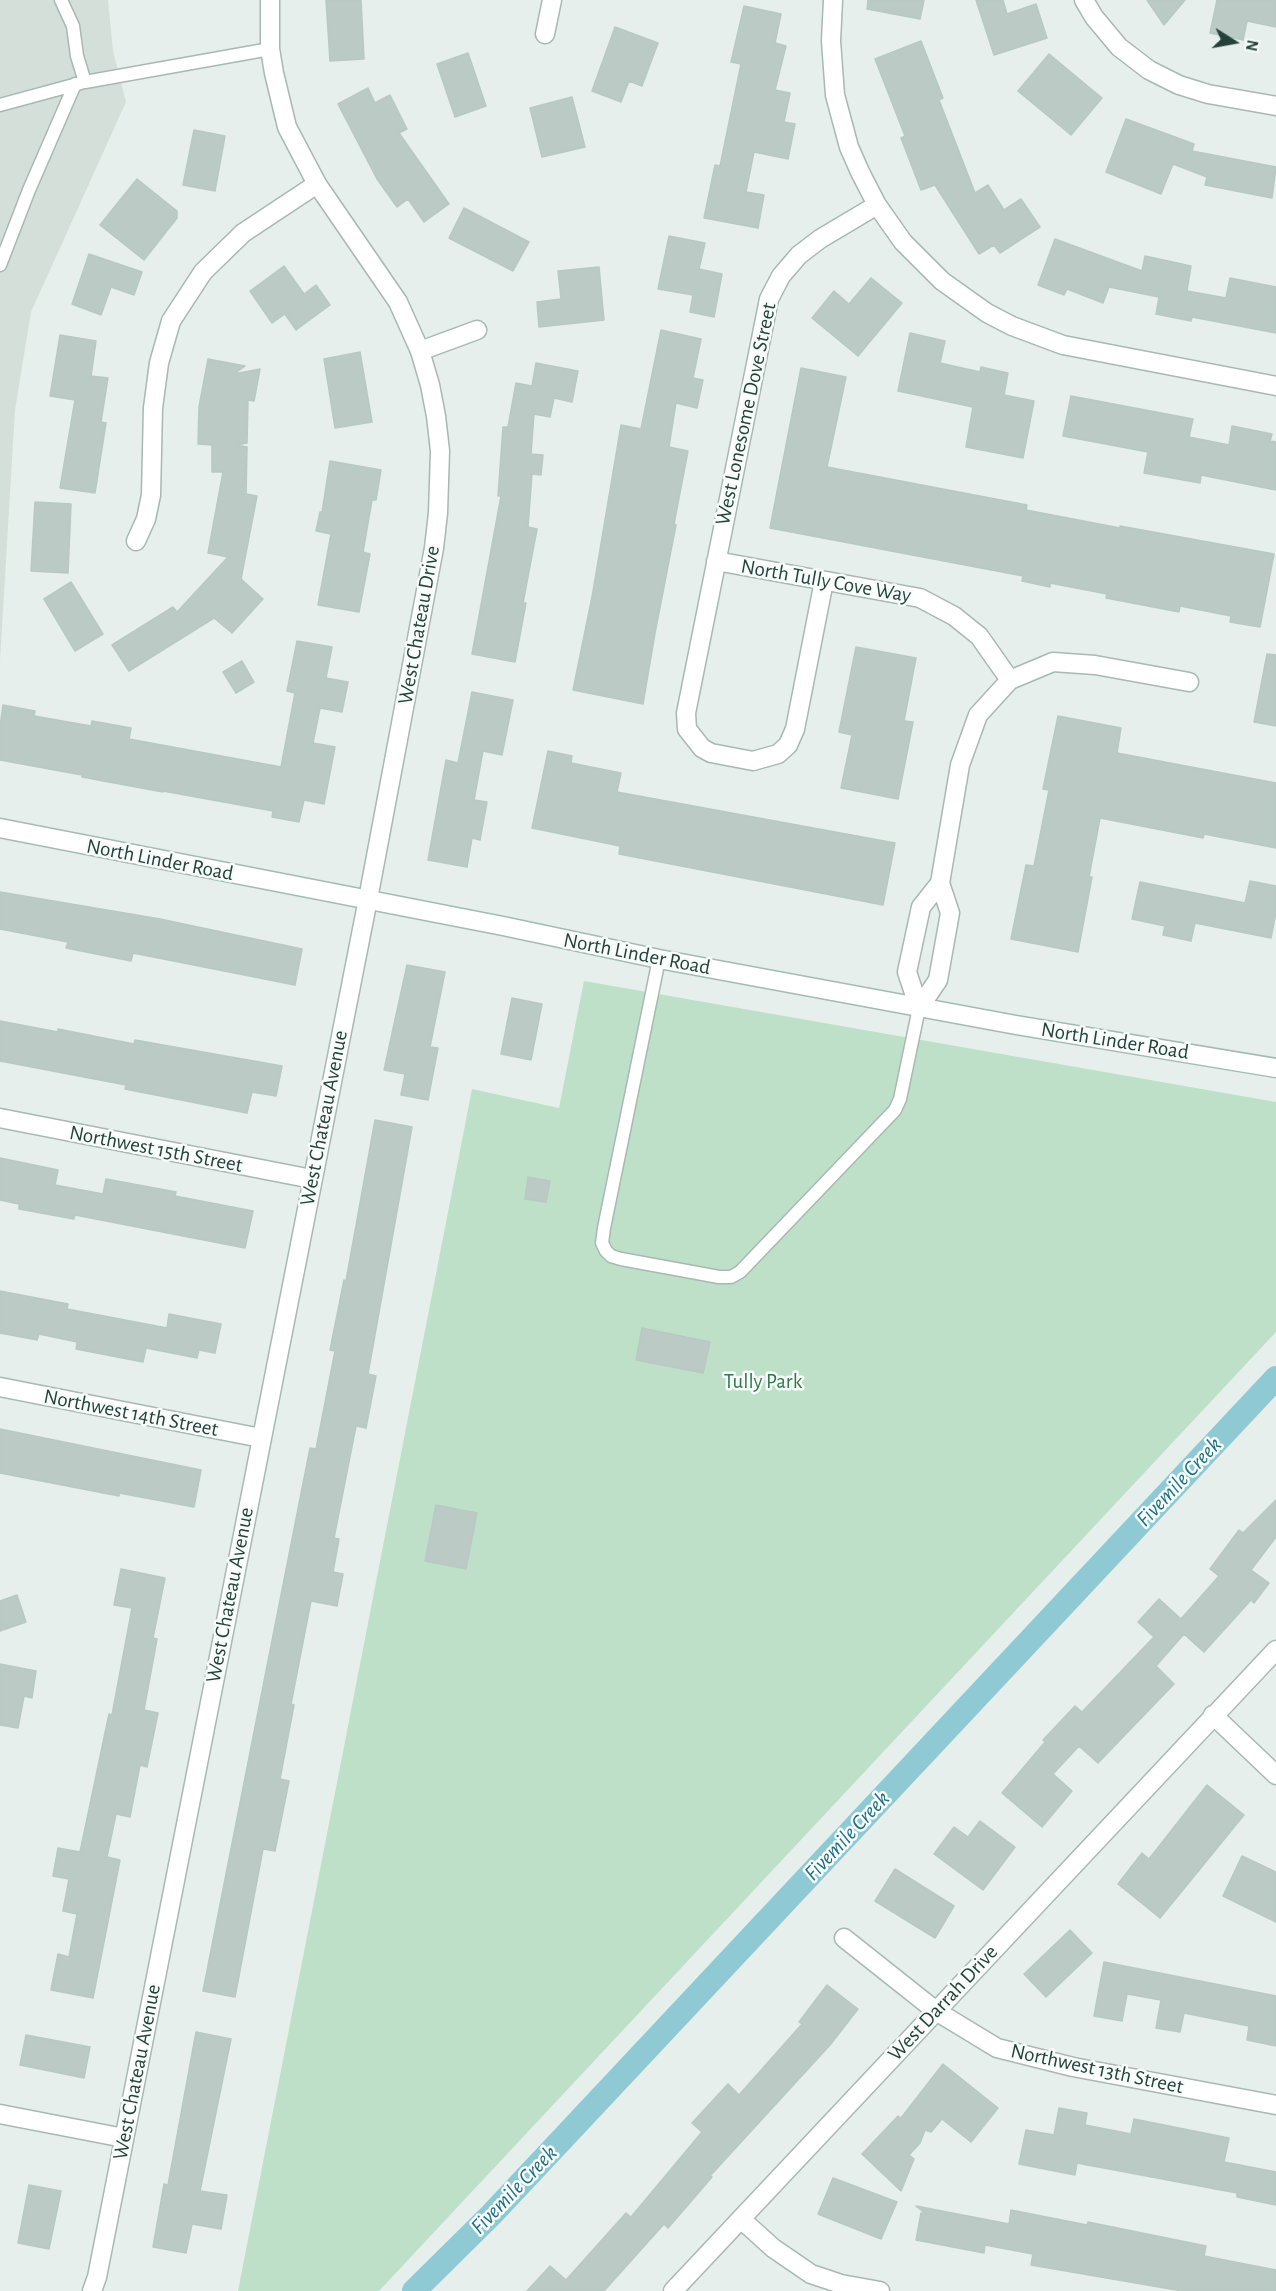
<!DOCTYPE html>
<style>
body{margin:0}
#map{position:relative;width:1276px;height:2291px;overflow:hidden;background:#e6efeb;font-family:"Alegreya Sans",sans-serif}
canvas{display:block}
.north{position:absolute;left:1204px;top:12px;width:60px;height:60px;-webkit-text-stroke:4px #f7fbf9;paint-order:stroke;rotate:101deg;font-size:16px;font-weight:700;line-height:24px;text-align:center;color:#24423a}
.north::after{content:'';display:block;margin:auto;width:21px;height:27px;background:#24423a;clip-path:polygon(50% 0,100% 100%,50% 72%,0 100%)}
</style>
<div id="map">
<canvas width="1276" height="2291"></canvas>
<div class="north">N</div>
</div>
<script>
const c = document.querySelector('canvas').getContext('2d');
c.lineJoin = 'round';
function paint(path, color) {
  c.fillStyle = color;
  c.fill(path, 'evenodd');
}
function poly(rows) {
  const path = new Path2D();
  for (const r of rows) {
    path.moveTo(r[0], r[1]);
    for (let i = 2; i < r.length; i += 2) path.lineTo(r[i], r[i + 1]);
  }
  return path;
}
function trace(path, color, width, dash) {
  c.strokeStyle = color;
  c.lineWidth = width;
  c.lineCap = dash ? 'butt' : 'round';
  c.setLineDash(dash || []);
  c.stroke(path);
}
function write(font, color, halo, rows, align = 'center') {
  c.font = font + ' "Alegreya Sans",sans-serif';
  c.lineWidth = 5;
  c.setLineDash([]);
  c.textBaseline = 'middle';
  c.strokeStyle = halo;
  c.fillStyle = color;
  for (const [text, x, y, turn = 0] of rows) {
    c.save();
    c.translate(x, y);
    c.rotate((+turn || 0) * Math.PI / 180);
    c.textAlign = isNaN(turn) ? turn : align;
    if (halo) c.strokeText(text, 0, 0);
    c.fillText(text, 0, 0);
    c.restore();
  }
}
const built = poly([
 [0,0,108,0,113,51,126,102,31,312,15,410,0,660]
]);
const green = poly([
 [584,981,1276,1102,1276,1332,379,2291,238,2291,472,1089,559,1108]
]);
const canal = poly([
 [414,2291,491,2215,1276,1378]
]);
const building = poly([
 [326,0,361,0,364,59,330,61,326,0],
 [868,0,924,0,920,19,867,9,868,0],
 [976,0,1003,0,1007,14,1036,4,1047,38,994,55,976,0],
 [1147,0,1185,0,1164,25,1147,0],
 [1217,0,1276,0,1276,27,1247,21,1243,40,1210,33,1217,0],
 [744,6,781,14,775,43,786,46,775,90,790,93,784,122,795,124,788,159,754,152,746,192,764,195,758,228,704,218,715,165,720,166,741,64,731,62,744,6],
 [615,27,658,43,642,86,629,81,621,102,592,91,615,27],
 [921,41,943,98,939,100,975,193,988,185,1004,210,1021,199,1040,227,1000,253,994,245,979,254,935,185,921,190,901,138,905,136,875,59,921,41],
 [468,53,486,106,455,117,437,64,468,53],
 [1049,54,1102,98,1071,135,1018,91,1049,54],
 [368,88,375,103,390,95,407,129,399,133,449,204,424,222,408,199,397,207,377,179,338,104,368,88],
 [572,97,585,147,542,157,530,108,572,97],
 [1126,119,1194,144,1192,151,1276,167,1272,198,1205,185,1207,177,1173,164,1161,194,1106,172,1126,119],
 [194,130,225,136,215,191,183,185,194,130],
 [137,179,177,211,177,218,144,260,100,225,137,179],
 [464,208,529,242,513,271,449,238,464,208],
 [669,236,705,243,699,269,722,274,714,317,690,312,693,295,658,289,669,236],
 [1055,239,1142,271,1145,256,1191,266,1187,291,1226,298,1230,278,1276,287,1276,333,1192,317,1191,321,1156,314,1159,297,1109,287,1103,303,1067,289,1064,295,1038,285,1055,239],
 [89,254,142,272,134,295,111,287,101,315,72,304,89,254],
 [284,266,304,294,316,285,330,305,296,330,285,314,272,323,250,291,284,266],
 [599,267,604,320,539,327,537,302,561,299,558,271,599,267],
 [871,278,902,303,858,356,812,318,834,291,849,304,871,278],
 [661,330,701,339,693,378,703,380,697,408,676,403,669,447,688,451,674,524,676,525,655,633,643,704,573,690,592,597,621,425,641,429,661,330],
 [910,333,945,341,940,363,980,372,981,367,1008,373,1004,395,1034,401,1023,458,966,447,973,407,898,391,910,333],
 [60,335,96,341,91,376,108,378,101,422,106,423,95,493,60,488,75,400,50,396,60,335],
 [360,352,372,422,335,428,324,359,360,352],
 [208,359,245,366,234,374,260,369,254,401,248,400,247,443,236,445,247,447,246,494,257,496,241,579,263,599,232,633,214,618,129,671,112,645,173,607,177,612,228,557,208,553,223,472,212,472,212,445,198,444,199,407,208,359],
 [536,363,578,371,572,402,554,398,550,417,534,414,531,454,543,455,541,475,532,474,528,527,537,529,523,603,526,603,515,662,472,654,501,496,498,496,503,427,508,427,516,383,532,386,536,363],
 [801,368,846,377,827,467,1027,505,1026,510,1120,528,1120,526,1274,554,1260,627,1230,622,1231,616,1180,606,1179,612,1106,598,1107,594,1050,583,1050,587,1022,581,1023,576,770,528,801,368],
 [1071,396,1193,419,1189,437,1229,445,1232,426,1272,434,1270,441,1276,442,1276,490,1201,475,1200,483,1144,473,1148,452,1063,436,1071,396],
 [330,461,381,470,376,500,372,500,363,552,370,554,359,612,318,605,331,534,316,531,320,512,322,512,330,461],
 [35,502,71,504,68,573,31,571,35,502],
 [71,582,103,634,75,651,44,599,71,582],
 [297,641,332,647,326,678,348,682,342,712,320,708,313,743,335,747,324,804,304,800,299,822,272,817,273,811,163,791,163,792,82,777,82,775,0,760,0,726,3,705,35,711,34,716,91,726,92,721,131,728,129,739,281,767,295,693,287,691,297,641],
 [856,647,916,658,904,721,913,722,898,799,841,788,852,735,839,732,856,647],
 [1267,654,1276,655,1276,726,1254,722,1267,654],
 [242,661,254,682,236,693,223,672,242,661],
 [472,692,513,700,502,755,483,751,474,800,487,802,480,840,472,838,467,867,428,860,446,760,458,763,472,692],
 [1058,716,1121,728,1117,753,1276,783,1276,848,1204,834,1203,838,1100,818,1089,877,1092,877,1078,952,1011,939,1026,865,1034,866,1049,790,1043,789,1058,716],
 [548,751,572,756,571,763,621,773,617,792,895,843,883,905,619,854,620,846,532,828,548,751],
 [1250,881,1276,886,1276,912,1271,938,1195,923,1191,941,1163,935,1165,926,1132,919,1140,882,1245,903,1250,881],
 [0,892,160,919,302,949,295,985,133,953,131,961,66,948,68,942,0,929,0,892],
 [407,965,445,972,430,1047,438,1048,428,1100,401,1095,405,1074,384,1070,407,965],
 [512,998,542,1004,531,1060,501,1054,512,998],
 [0,1021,58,1032,58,1029,134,1044,135,1040,282,1066,276,1096,252,1092,247,1113,125,1089,126,1085,0,1061,0,1021],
 [375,1120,412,1127,368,1374,376,1376,366,1428,356,1426,334,1538,339,1539,333,1572,343,1574,337,1606,311,1601,291,1704,294,1705,280,1779,289,1781,275,1851,263,1849,235,1997,203,1991,310,1448,316,1449,335,1351,330,1350,344,1280,346,1281,375,1120],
 [0,1158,58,1170,55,1185,103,1194,106,1179,176,1192,175,1196,253,1211,245,1248,75,1215,74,1219,19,1209,19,1204,0,1200,0,1158],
 [528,1177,550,1181,546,1202,525,1199,528,1177],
 [0,1291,68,1304,67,1309,167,1328,169,1314,221,1324,215,1353,199,1350,197,1358,146,1348,143,1362,76,1349,77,1342,39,1334,37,1340,0,1333,0,1291],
 [642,1328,710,1342,703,1373,636,1360,642,1328],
 [0,1429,201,1470,194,1507,119,1493,119,1496,0,1473,0,1429],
 [1276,1500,1276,1537,1251,1570,1269,1583,1254,1603,1251,1600,1204,1652,1184,1634,1156,1666,1174,1684,1098,1763,1079,1746,1053,1774,1072,1791,1042,1827,1002,1793,1045,1742,1043,1740,1075,1706,1082,1712,1154,1637,1138,1622,1159,1599,1181,1619,1219,1576,1210,1569,1239,1530,1243,1533,1276,1500],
 [436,1505,477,1513,466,1569,425,1561,436,1505],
 [121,1569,165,1578,153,1638,157,1639,144,1710,158,1713,147,1767,140,1765,130,1817,116,1814,107,1857,120,1860,93,1998,51,1990,58,1954,69,1957,77,1914,63,1911,69,1879,53,1876,58,1848,80,1852,109,1714,112,1715,132,1608,114,1605,121,1569],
 [17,1595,26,1622,0,1631,0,1601,17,1595],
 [0,1664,36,1671,32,1698,24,1696,18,1728,0,1725,0,1664],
 [1207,1785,1244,1815,1160,1918,1118,1884,1142,1853,1149,1859,1207,1785],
 [980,1821,1015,1847,983,1890,934,1854,954,1827,968,1837,980,1821],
 [1242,1856,1276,1872,1276,1922,1223,1896,1242,1856],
 [895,1869,954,1906,935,1938,875,1901,895,1869],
 [1070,1930,1092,1953,1046,1997,1024,1974,1070,1930],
 [1104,1962,1276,1996,1276,2046,1247,2040,1249,2026,1184,2013,1180,2032,1156,2028,1161,2000,1127,1994,1122,2021,1094,2016,1104,1962],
 [827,1985,858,2009,830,2045,710,2176,712,2177,668,2228,664,2224,604,2291,527,2291,550,2266,566,2280,626,2213,631,2217,702,2132,692,2123,728,2084,739,2095,802,2024,799,2022,827,1985],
 [196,2032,231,2039,200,2191,227,2195,221,2229,192,2224,186,2253,153,2247,164,2184,168,2185,196,2032],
 [26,2035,90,2047,84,2078,20,2065,26,2035],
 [943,2064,998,2108,971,2142,942,2119,931,2132,925,2130,920,2143,909,2155,914,2159,901,2191,862,2154,898,2116,901,2118,943,2064],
 [1059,2108,1087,2113,1085,2125,1131,2134,1134,2119,1229,2138,1224,2162,1276,2172,1276,2205,1237,2197,1237,2193,1077,2163,1075,2175,1019,2164,1026,2130,1054,2135,1059,2108],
 [833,2178,897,2202,881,2239,818,2214,833,2178],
 [29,2185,61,2191,49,2249,18,2243,29,2185],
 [916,2206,1009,2224,1011,2210,1087,2225,1088,2222,1206,2246,1204,2256,1276,2270,1276,2291,1182,2291,1031,2265,1033,2254,985,2245,984,2253,916,2240,921,2213,927,2215,916,2206]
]);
const service = poly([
 [61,0,73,26,77,56,85,82,270,49],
 [0,105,81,83],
 [0,265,29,190,75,84],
 [659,959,604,1228,602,1243,606,1251,611,1256,621,1259,719,1277,731,1277,740,1272,895,1110,900,1099,919,1008]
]);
const minor = poly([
 [1084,0,1094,17,1119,47,1149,70,1179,85,1208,94,1276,106],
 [545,34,552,0],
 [877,205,903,242,942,281,987,313,1012,326,1063,345,1276,386],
 [420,351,477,330],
 [136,541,146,519,151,495,153,408,159,363,171,321,203,272,243,233,317,184],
 [716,561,920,598,954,616,979,636,1010,680],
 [824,581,795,729,788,745,778,754,753,761,711,753,702,748,687,729,686,713,769,299,781,276,799,255,820,239,877,205,860,172,849,147,835,95,831,41,833,0],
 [940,883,960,765,978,715,1010,680,1053,662,1095,665,1189,682],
 [940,883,950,913,938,980,919,1008,907,972,921,907,940,883],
 [0,1118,312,1179],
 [0,1387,261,1438],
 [1213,1715,1276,1775],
 [844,1938,936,2011,997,2048,1073,2067,1276,2105],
 [0,2114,124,2138],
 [741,2219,773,2248,811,2274,841,2284,880,2291],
 [92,2291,97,2277,368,899],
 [673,2291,1276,1650]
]);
const tertiary = poly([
 [270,0,270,49,274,73,287,127,317,184,398,302,420,351,430,385,436,416,440,451,438,513,434,548,368,899]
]);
const secondary = poly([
 [0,828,503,926,659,959,1016,1025,1276,1068]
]);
const streetNames = [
 ["West Lonesome Dove Street",746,414,-78],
 ["North Tully Cove Way",826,581,10],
 ["West Chateau Drive",419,625,-80],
 ["North Linder Road",160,860,11],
 ["North Linder Road",637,954,11],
 ["North Linder Road",1115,1041,9],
 ["West Chateau Avenue",324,1118,-79],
 ["Northwest 15th Street",156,1149,11],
 ["Northwest 14th Street",131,1413,11],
 ["West Chateau Avenue",230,1595,-79],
 ["West Darrah Drive",943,2003,-47],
 ["Northwest 13th Street",1097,2069,12],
 ["West Chateau Avenue",137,2072,-79]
];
const parkNames = [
 ["Tully Park",763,1382]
];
const waterNames = [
 ["Fivemile Creek",1179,1482,-47],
 ["Fivemile Creek",847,1836,-47],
 ["Fivemile Creek",514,2190,-46]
];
paint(built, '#d4dfda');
paint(green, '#bfe0c8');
trace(canal, '#8ec9d4', 24);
paint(building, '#bbcac4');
trace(building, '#b8c9c2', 1.5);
trace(service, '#a8b8b2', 15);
trace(minor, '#a8b8b2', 21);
trace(tertiary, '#a8b8b2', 21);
trace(secondary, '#a4bbb3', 21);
trace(service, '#fff', 12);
trace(minor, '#fff', 18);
trace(tertiary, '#fff', 18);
trace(secondary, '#fff', 18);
write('21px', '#24423a', '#f7fbf9', streetNames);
write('21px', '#2d7a4b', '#f7fbf9', parkNames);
write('italic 22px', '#1c6f80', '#f7fbf9', waterNames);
</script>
